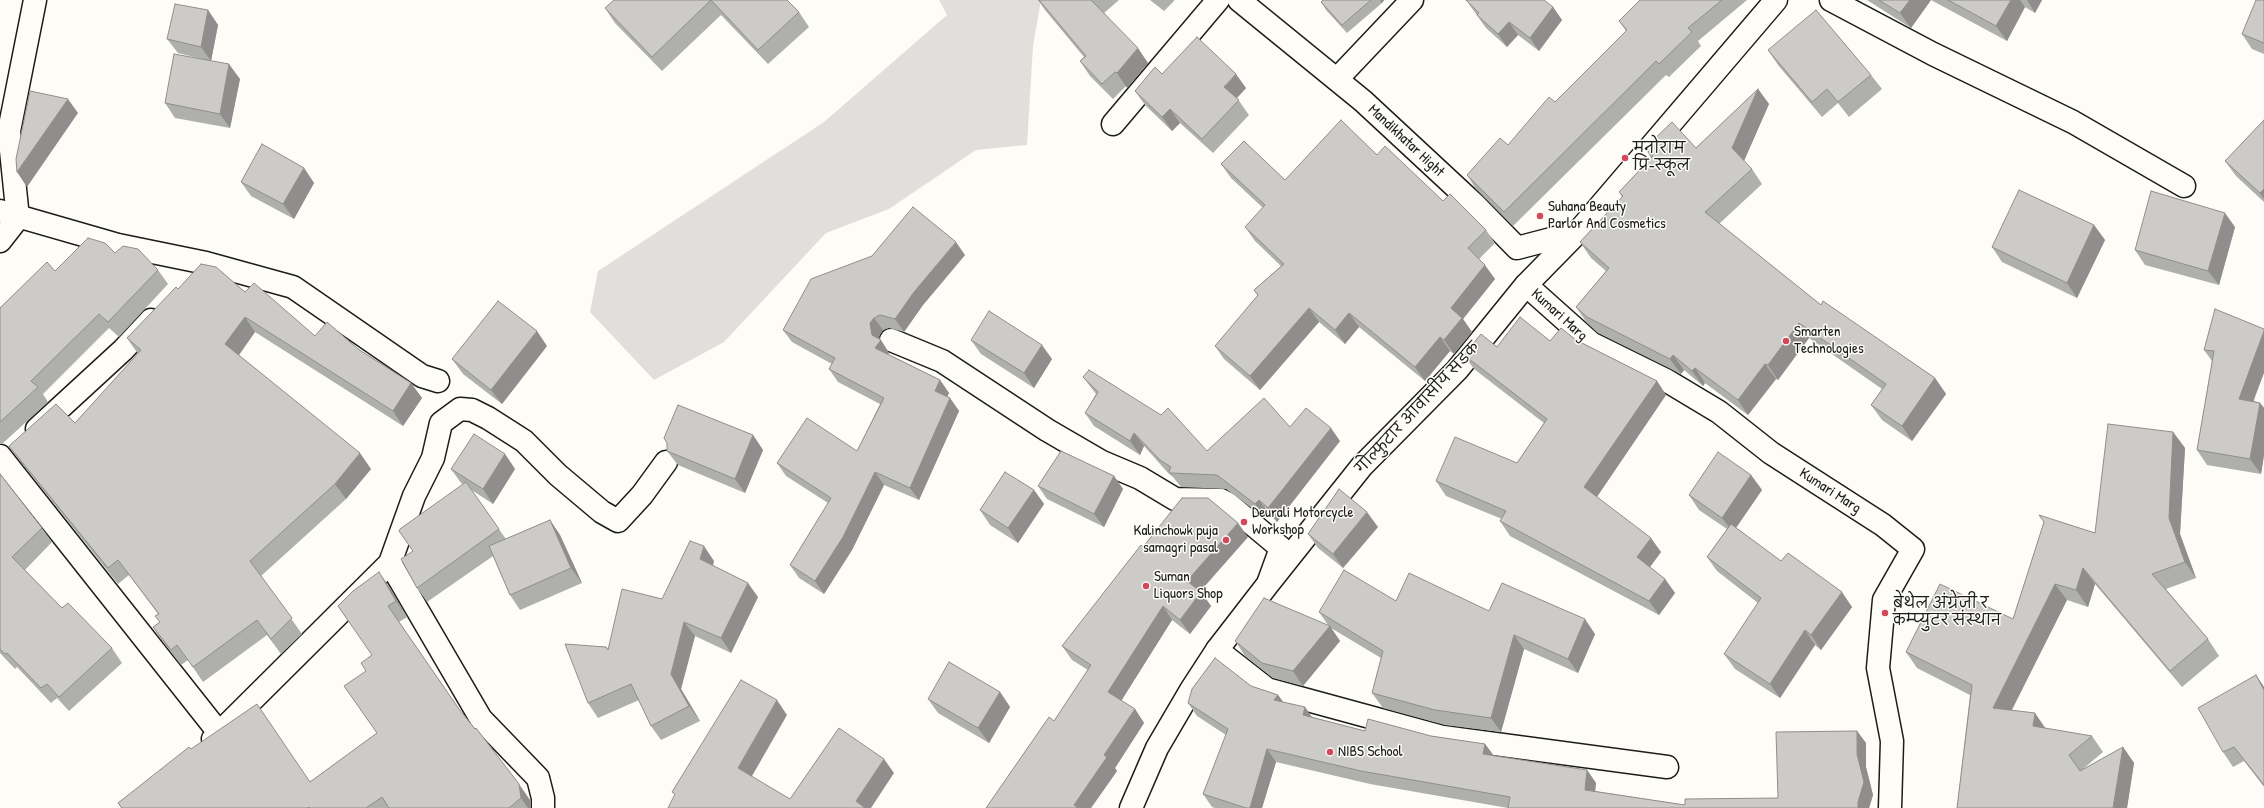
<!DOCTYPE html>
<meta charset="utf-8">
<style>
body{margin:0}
canvas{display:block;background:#fdfcf7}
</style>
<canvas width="2264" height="808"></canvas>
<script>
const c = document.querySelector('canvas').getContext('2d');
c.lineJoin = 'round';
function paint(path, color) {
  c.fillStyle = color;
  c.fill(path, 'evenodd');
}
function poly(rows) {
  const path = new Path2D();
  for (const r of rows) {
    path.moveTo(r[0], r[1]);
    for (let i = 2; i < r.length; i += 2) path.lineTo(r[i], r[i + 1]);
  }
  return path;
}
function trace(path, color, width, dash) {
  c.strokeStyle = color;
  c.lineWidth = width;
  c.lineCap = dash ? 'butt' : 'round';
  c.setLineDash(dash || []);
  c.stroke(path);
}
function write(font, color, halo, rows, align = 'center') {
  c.font = font + ' "Patrick Hand","Playpen Sans Deva",sans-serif';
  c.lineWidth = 3;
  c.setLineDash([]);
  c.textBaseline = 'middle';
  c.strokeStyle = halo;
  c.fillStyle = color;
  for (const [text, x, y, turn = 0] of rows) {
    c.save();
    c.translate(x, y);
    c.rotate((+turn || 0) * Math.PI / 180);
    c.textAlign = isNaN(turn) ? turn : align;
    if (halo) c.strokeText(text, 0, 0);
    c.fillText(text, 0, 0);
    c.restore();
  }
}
const green = poly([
 [939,0,1041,0,1033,46,1027,145,976,150,889,209,826,233,724,342,654,380,590,312,598,271,824,122,947,15]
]);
const minor = poly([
 [1239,0,1363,101,1474,204,1517,248,1578,232],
 [1831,0,1933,54,2073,122,2184,186],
 [1337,79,1412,0],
 [1113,124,1218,0],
 [0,211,118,245,206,263,293,287,422,376,438,381],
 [0,241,18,218,9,131,35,0],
 [1526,285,1591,343,1664,379,1719,412,1771,453,1883,525,1913,549,1884,600,1878,668,1892,741,1890,808],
 [891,340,942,361,1047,430,1102,462,1140,478,1175,499,1221,500,1227,503,1281,548,1269,581],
 [37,429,123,350,151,320],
 [0,456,220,734],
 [390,563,481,719,538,778,543,798,543,808],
 [1217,650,1267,689,1443,737,1667,767],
 [213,739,390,563,414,496,433,458,441,423,460,409,472,410,488,418,524,441,558,475,602,512,618,521,642,495,666,462]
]);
const major = poly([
 [1131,808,1157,748,1191,690,1217,650,1268,584,1362,466,1457,370,1526,285,1578,232,1776,0]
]);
const wall = poly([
 [614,0,787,0,799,12,809,27,768,64,721,15,662,71,615,23,605,8],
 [1038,0,1119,0,1104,13,1148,63,1127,88,1126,86,1113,99,1090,76,1080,61,1084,57,1045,10],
 [1150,0,1174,0,1174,1,1164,11],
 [1323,0,1384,0,1382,3,1347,33,1326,10,1321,2],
 [1466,0,1553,7,1562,20,1539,51,1518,35,1507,47,1486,28],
 [1640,0,1747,0,1698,41,1701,46,1669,77,1666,75,1513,226,1476,189,1467,175,1508,145,1555,102,1626,31,1619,21],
 [1867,0,1931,0,1911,28],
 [1931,0,2042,0,2035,13,2025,7,2007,41],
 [2264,0,2264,54,2252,49,2242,34],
 [208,10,218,25,211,61,240,79,230,128,175,118,165,103,202,59,178,53,167,39],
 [1768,50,1871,75,1882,89,1849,117,1838,103,1822,117,1778,65],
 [1162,74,1246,88,1237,98,1249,115,1213,153,1180,123,1172,131,1145,105,1135,91],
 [1758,89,1769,104,1744,161,1752,169,1762,184,1719,224,1821,305,1935,378,1946,394,1912,441,1882,420,1871,405,1882,389,1809,338,1778,380,1776,379,1748,415,1705,383,1703,386,1684,370,1681,374,1598,333,1587,323,1576,307,1606,271,1591,258,1580,242,1622,197,1619,192,1651,158,1645,148,1696,148],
 [2264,120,2264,202,2236,176,2225,161],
 [1377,155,1443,201,1486,230,1495,243,1479,259,1495,279,1463,319,1472,332,1454,354,1450,351,1425,381,1359,327,1345,344,1319,322,1260,390,1224,359,1215,346,1258,296,1254,290,1281,266,1255,241,1245,227,1263,208,1231,178,1221,164,1285,180],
 [304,168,314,183,294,219,251,196,241,182],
 [2094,225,2105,240,2077,298,2002,262,1992,247],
 [2235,227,2219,285,2145,265,2135,250],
 [115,253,158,270,168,284,119,337,109,328,43,394,48,402,2,444,0,444,0,308,55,271],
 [965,255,923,305,904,332,889,328,883,330,879,336,880,340,889,353,888,354,940,380,949,393,947,397,950,398,959,411,919,500,884,485,852,550,824,594,799,578,790,565,828,503,786,476,777,463,857,451,880,404,838,382,829,369,832,364,792,342,783,330],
 [178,289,245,292,315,336,358,349,411,383,422,398,403,426,255,332,239,355,371,469,346,499,261,576,302,634,281,654,267,635,203,682,188,660,181,665,163,642,153,627,160,622,155,616,158,614,129,575,118,584,20,461,9,446,75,423,138,354,127,338],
 [2264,329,2254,401,2260,403,2264,408,2264,455,2261,474,2207,465,2197,450,2212,361,2204,350],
 [971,340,1052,359,1034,388,981,354],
 [1576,340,1657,381,1666,395,1597,497,1661,552,1650,567,1665,579,1675,593,1659,615,1510,536,1500,521,1502,519,1446,496,1436,481,1517,463,1544,423,1474,369,1464,355,1497,347,1550,341],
 [547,346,502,404,463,374,452,359],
 [1083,377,1207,451,1290,427,1340,441,1277,522,1269,514,1265,518,1226,489,1181,487,1173,477,1169,474,1144,446,1140,455,1094,426,1085,413,1096,394],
 [2173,432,2185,448,2180,534,2196,578,2166,589,2208,639,2219,656,2182,687,2095,584,2088,607,2067,600,2012,710,2045,728,2092,736,2103,752,2083,769,2123,747,2134,763,2127,808,1957,808,1970,695,1917,668,1906,652,2013,619,2044,522,2039,515,2095,533],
 [753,435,763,450,745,493,678,465,667,451],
 [505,454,515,469,493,504,470,489,506,539,550,520,560,535,582,583,520,610,510,595,493,556,427,602,417,588,413,551,463,484,461,483,451,469],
 [0,474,42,528,52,542,25,570,62,608,112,648,122,663,69,711,57,698,51,703,17,667,15,669,0,653],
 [1751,475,1762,490,1736,528,1781,561,1852,607,1821,650,1815,645,1780,698,1735,669,1724,654,1758,603,1717,571,1707,557,1727,529,1699,510,1689,495],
 [1114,476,1123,489,1104,527,1047,499,1038,486],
 [1034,490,1044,504,1018,543,990,525,980,510],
 [1378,527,1343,568,1318,548,1308,534],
 [1248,537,1200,591,1211,606,1190,634,1172,620,1121,701,1135,709,1144,723,1115,768,1117,771,1091,808,986,808,1054,721,1088,670,1072,660,1062,646,1143,547],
 [714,561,713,566,758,597,731,653,695,636,681,689,700,721,661,740,651,726,639,700,598,718,588,703,606,647,608,649],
 [390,588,407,617,399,622,460,711,530,800,531,808,121,808,118,803,191,749,310,782,377,733,366,671,372,655],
 [1396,601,1489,611,1595,634,1578,673,1524,649,1501,732,1445,725,1383,708,1372,693,1381,658,1331,628,1340,641,1303,686,1273,678,1245,656,1235,641,1328,625,1319,612],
 [2256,675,2264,687,2264,787,2244,761,2233,767,2223,752],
 [1251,686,1278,695,1283,702,1312,717,1365,731,1431,736,1485,744,1494,756,1587,770,1596,783,1595,791,1685,805,1778,798,1857,731,1866,743,1866,767,1873,795,1869,808,1508,808,1370,784,1276,762,1262,808,1215,808,1212,807,1203,794,1226,735,1197,716,1188,703],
 [1000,692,1010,707,989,743,938,713,928,699]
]);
const shadedWall = poly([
 [1380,0,1384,0,1382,3],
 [1910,0,1931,0,1911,28,1900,13],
 [2011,0,2020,0,2025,7,2007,41,1996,26],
 [2027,0,2042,0,2035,13],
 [1553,7,1562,20,1539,51,1530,38],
 [208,10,218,25,211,61,201,47],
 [1509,22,1518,35,1507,47,1498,34],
 [1138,48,1148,63,1127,88,1117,73],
 [229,64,240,79,230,128,220,114],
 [1236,74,1246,88,1234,101,1224,87],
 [1758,89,1769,104,1743,163,1732,148],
 [68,99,78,113,27,187,17,172],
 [1170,109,1180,123,1172,131,1162,117],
 [304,168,314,183,294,219,283,204],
 [2264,189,2264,199,2260,193],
 [2225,213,2235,227,2219,285,2208,271],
 [2094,225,2105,240,2077,298,2067,283],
 [956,242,965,255,923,305,904,332,895,319,914,292],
 [1485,265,1495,279,1463,319,1472,332,1454,354,1444,340,1451,308],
 [1309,308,1319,322,1260,390,1250,376],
 [1349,313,1359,327,1345,344,1335,330],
 [245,317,255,332,236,359,225,344],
 [874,318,883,330,879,336,880,341,881,340,889,353,884,360,875,348,872,335,870,323],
 [1799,323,1809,338,1778,380,1768,365],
 [537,331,547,346,502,404,491,390],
 [2264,331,2264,373,2249,413,2239,399],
 [1440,337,1450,351,1425,381,1415,367],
 [1042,345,1052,359,1034,388,1024,373],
 [1673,355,1684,370,1681,374,1670,359],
 [1765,364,1776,379,1748,415,1738,400],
 [1695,368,1705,383,1703,386,1692,371],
 [1935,378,1946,394,1912,441,1902,426],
 [940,380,949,393,944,404,935,391],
 [1657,381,1666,395,1594,501,1584,487],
 [411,383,422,398,403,426,393,411],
 [950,398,959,411,919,500,910,488],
 [2260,403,2264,408,2264,455,2261,474,2250,459],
 [1331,428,1340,441,1277,522,1268,508],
 [2173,432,2185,448,2180,534,2196,578,2185,562,2169,518],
 [1134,433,1144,446,1140,455,1130,441],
 [753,435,763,450,745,493,735,479],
 [360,453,371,469,346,499,335,484],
 [505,454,515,469,493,504,483,489],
 [875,472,884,485,852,550,824,594,815,581],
 [1751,475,1762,490,1733,532,1722,518],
 [1114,476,1123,489,1104,527,1094,514],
 [1034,490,1044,504,1018,543,1008,528],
 [1259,500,1269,514,1265,518,1255,504],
 [1367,512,1378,527,1343,568,1333,554],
 [550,520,560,535,582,583,571,568],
 [1238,523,1248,537,1197,595,1187,581],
 [1651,538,1661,552,1647,571,1637,557],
 [704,546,714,561,710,574,700,559],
 [2083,568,2095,584,2088,607,2076,590],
 [379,572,390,588,407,617,396,601],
 [1665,579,1675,593,1659,615,1649,601],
 [748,583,758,597,731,653,721,638],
 [2055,584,2067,600,2004,725,1993,708],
 [1201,592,1211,606,1190,634,1180,620],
 [1842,592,1852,607,1821,650,1811,635],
 [1163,606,1172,620,1118,706,1108,692],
 [1585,619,1595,634,1578,673,1568,659],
 [684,622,695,636,681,689,700,721,689,706,671,674],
 [1330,626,1340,641,1303,686,1293,671],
 [1805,630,1815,645,1780,698,1770,684],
 [1514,635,1524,649,1501,732,1491,718],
 [2256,675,2264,687,2264,690],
 [1000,692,1010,707,989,743,978,728],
 [1278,695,1287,707,1274,700],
 [777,700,787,715,748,783,738,768],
 [1305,707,1314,720,1303,715],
 [1135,709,1144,723,1115,768,1117,771,1091,808,1075,808,1074,805,1104,755],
 [2035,713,2046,729,2033,726],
 [1857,731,1866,743,1866,767,1873,795,1869,808,1858,808],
 [1485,744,1494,756,1483,754],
 [2123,747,2134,763,2127,808,2113,808],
 [1267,749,1276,762,1262,808,1250,808],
 [884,759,894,773,871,808,860,808,856,801],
 [1587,770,1596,783,1594,803,1585,790],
 [519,784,530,800,531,808,528,808,521,798]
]);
const building = poly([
 [614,0,787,0,799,12,758,50,711,0,652,57,605,8,614,0],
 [1039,0,1091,0,1138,48,1117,73,1115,72,1102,84,1080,61,1086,56,1039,0],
 [1323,0,1371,0,1342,25,1321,2,1323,0],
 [1466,0,1544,0,1553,7,1530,38,1509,22,1498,34,1477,15,1479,13,1466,0],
 [1640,0,1722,0,1688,28,1692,32,1659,64,1656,61,1504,212,1467,175,1500,138,1508,145,1549,97,1555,102,1627,30,1619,21,1640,0],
 [1879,0,1910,0,1900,13,1879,0],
 [1948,0,2011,0,1996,26,1948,0],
 [2256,0,2264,0,2264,43,2242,34,2256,0],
 [175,4,208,10,201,47,167,39,175,4],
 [1816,10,1871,75,1838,102,1827,89,1812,102,1768,50,1816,10],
 [1197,37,1236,74,1224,87,1239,100,1202,139,1170,109,1162,117,1135,91,1155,67,1162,74,1197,37],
 [174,54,229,64,220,114,165,103,174,54],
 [1758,89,1732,148,1752,169,1705,212,1821,305,1823,301,1935,378,1902,426,1871,405,1886,384,1799,323,1768,365,1765,364,1738,400,1695,368,1692,371,1673,355,1670,359,1587,317,1576,307,1609,268,1580,242,1623,196,1619,192,1653,156,1645,148,1672,122,1696,148,1758,89],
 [30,91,68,99,17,172,16,159,30,91],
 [1341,120,1377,155,1385,146,1443,201,1450,194,1486,230,1468,248,1485,265,1451,308,1462,318,1444,340,1440,337,1415,367,1349,313,1335,330,1309,308,1250,376,1215,346,1258,295,1254,290,1284,264,1245,227,1265,205,1221,164,1244,141,1285,180,1341,120],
 [2264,120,2264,189,2260,193,2225,161,2264,120],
 [262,144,304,168,283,204,241,182,262,144],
 [2019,190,2094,225,2067,283,1992,247,2019,190],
 [2151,191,2225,213,2208,271,2135,250,2151,191],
 [913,207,956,242,914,292,895,319,880,315,874,318,870,323,872,335,881,340,875,348,940,380,935,391,950,398,910,488,875,472,843,537,815,581,790,565,831,498,777,463,807,418,857,451,884,398,829,369,835,358,783,330,811,279,872,256,913,207],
 [88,238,105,243,115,253,123,246,138,249,158,270,108,322,99,314,31,381,38,387,0,422,0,308,47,262,55,271,88,238],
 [201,264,216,267,245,292,254,283,315,336,327,322,358,349,411,383,393,411,245,317,225,344,360,453,335,484,250,561,292,618,271,639,257,620,193,667,177,645,171,650,153,627,160,622,155,616,159,614,118,560,108,568,9,446,56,404,75,423,141,350,127,338,176,287,178,289,201,264],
 [498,301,537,331,491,390,452,359,498,301],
 [2215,309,2264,329,2264,331,2239,399,2260,403,2250,459,2197,450,2214,351,2204,350,2215,309],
 [989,311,1042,345,1024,373,971,340,989,311],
 [1520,317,1550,341,1561,328,1576,340,1657,381,1584,487,1651,538,1637,557,1665,579,1649,601,1500,521,1506,511,1436,481,1455,437,1517,463,1547,419,1464,355,1481,334,1497,347,1520,317],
 [1089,370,1161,415,1168,408,1207,451,1264,398,1290,427,1306,408,1331,428,1268,508,1259,500,1255,504,1217,475,1171,473,1169,471,1171,467,1160,460,1134,433,1130,441,1085,413,1098,392,1083,377,1089,370],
 [678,405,753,435,735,479,667,451,667,443,664,438,678,405],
 [2108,424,2173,432,2169,518,2185,562,2152,574,2208,639,2170,671,2083,568,2076,590,2055,584,1993,708,2035,713,2033,726,2092,736,2069,755,2080,771,2123,747,2113,808,1957,808,1972,685,1906,652,1940,584,2013,619,2044,522,2039,515,2095,533,2108,424],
 [474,434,505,454,483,489,451,469,474,434],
 [1061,451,1114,476,1094,514,1038,486,1061,451],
 [1718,452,1751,475,1722,518,1689,495,1718,452],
 [1005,472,1034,490,1008,528,980,510,1005,472],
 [0,474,42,528,12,557,62,608,68,603,112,648,59,697,47,684,41,688,7,653,5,654,0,649,0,474],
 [466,482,499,529,417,588,401,559,413,551,399,531,400,529,466,482],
 [1339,489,1367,512,1333,554,1308,534,1339,489],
 [1182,498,1208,498,1238,523,1187,581,1201,592,1180,620,1163,606,1108,692,1135,709,1104,755,1107,757,1074,805,1078,808,986,808,1049,717,1054,721,1091,665,1062,646,1141,545,1143,547,1182,498],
 [550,520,571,568,510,595,489,546,550,520],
 [1731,524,1781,561,1788,553,1842,592,1811,635,1805,630,1770,684,1724,654,1761,598,1707,557,1731,524],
 [690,541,704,546,700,559,748,583,721,638,684,622,671,674,689,706,651,726,631,684,588,703,565,644,606,647,608,650,622,589,662,599,690,541],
 [1344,570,1396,601,1409,573,1489,611,1502,583,1585,619,1568,659,1514,635,1491,718,1435,710,1372,693,1383,651,1319,612,1344,570],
 [379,572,396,601,388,606,459,709,475,729,476,728,519,784,521,798,509,808,389,808,382,797,366,808,310,808,309,807,307,808,122,808,118,803,189,747,191,749,257,704,310,782,377,733,344,686,366,671,361,663,372,655,338,606,353,591,379,572],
 [1264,598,1330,626,1293,671,1262,663,1235,641,1264,598],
 [1215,658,1251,686,1278,695,1274,700,1305,707,1303,715,1365,731,1368,719,1431,736,1485,744,1483,754,1587,770,1585,790,1685,805,1685,799,1778,798,1776,732,1857,731,1857,754,1864,782,1858,802,1858,808,1508,808,1510,797,1361,771,1267,749,1250,808,1246,808,1203,794,1228,729,1188,703,1192,689,1215,658],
 [949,662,1000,692,978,728,928,699,949,662],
 [2256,675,2264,690,2264,785,2234,747,2223,752,2198,708,2256,675],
 [741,680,777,700,738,768,790,799,839,728,884,759,856,801,865,808,668,808,675,794,672,792,741,680]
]);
const markers = [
 [1625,158,4,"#d1495b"],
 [1540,216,4,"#d1495b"],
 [1786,341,4,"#d1495b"],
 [1244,522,4,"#d1495b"],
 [1226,540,4,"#d1495b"],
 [1146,586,4,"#d1495b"],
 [1885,613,4,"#d1495b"],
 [1330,752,4,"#d1495b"]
];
const streetNames = [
 ["Mandikhatar Hight",1406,141,43],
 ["Kumari Marg",1559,315,42],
 ["गोल्फुटार आवासीय सडक",1418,408,-47],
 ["Kumari Marg",1830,491,33]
];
const poiNames = [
 ["मनोराम",1633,149],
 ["प्रि-स्कूल",1633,166],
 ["Suhana Beauty",1548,207],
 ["Parlor And Cosmetics",1548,224],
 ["Smarten",1794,332],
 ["Technologies",1794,349],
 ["Deurali Motorcycle",1252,513],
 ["Workshop",1252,530],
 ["Kalinchowk puja",1218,531,"right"],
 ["samagri pasal",1218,548,"right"],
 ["Suman",1154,577],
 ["Liquors Shop",1154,594],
 ["बेथेल अंग्रेजी र",1893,604],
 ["कम्प्युटर संस्थान",1893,621],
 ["NIBS School",1338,752]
];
paint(green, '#e0dfdb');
trace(minor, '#1c1c1c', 25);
trace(major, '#1c1c1c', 25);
trace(minor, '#fdfcf7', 22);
trace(major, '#fdfcf7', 22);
paint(wall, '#afafac');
paint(shadedWall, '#8f8e8c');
paint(building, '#cccbc8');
trace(building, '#8f8e8c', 1);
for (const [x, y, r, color] of markers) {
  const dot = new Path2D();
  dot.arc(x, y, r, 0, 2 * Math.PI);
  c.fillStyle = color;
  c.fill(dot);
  trace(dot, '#fdfcf7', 1.5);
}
write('15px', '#1c1c1c', '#fdfcf7', streetNames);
write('15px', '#1c1c1c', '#fdfcf7', poiNames, 'left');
</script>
